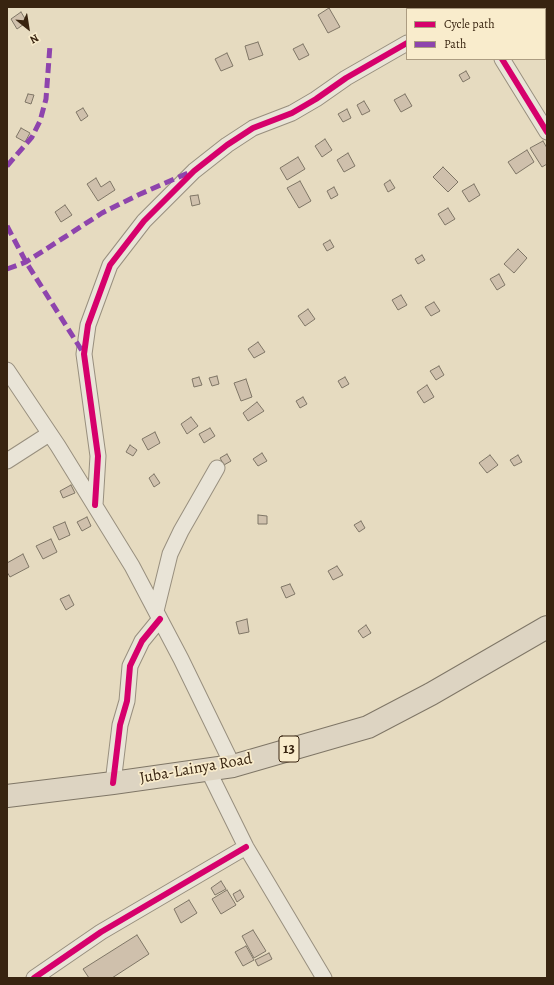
<!DOCTYPE html>
<style>
body{margin:0}
#map{position:relative;width:554px;height:985px;overflow:hidden;background:#e6dbc0;font-family:Alegreya,serif}
canvas{display:block}
.frame{position:absolute;inset:0;border:8px solid #382410;pointer-events:none}
.legend{position:absolute;left:406px;top:8px;width:140px;height:52px;box-sizing:border-box;background:#f9eccc;border:1px solid #ac9c81;margin:0;padding:5px 7px;list-style:none;font-size:12px;color:#382410}
.legend li{display:flex;align-items:center;gap:8px;height:20px}
.legend b{width:20px;border:1px solid #ac9c81}
.north{position:absolute;left:8px;top:8px;width:40px;height:40px;-webkit-text-stroke:3px #f9eccc;paint-order:stroke;rotate:150deg;font-size:11px;font-weight:700;line-height:16px;text-align:center;color:#382410}
.north::after{content:'';display:block;margin:auto;width:14px;height:18px;background:#382410;clip-path:polygon(50% 0,100% 100%,50% 72%,0 100%)}
</style>
<div id="map">
<canvas width="554" height="985"></canvas>
<div class="frame"></div>
<ul class="legend">
<li><b style="height:5px;background:#d6006c"></b>Cycle path</li>
<li><b style="height:5px;background:#8e44ad"></b>Path</li>
</ul>
<div class="north">N</div>
</div>
<script>
const c = document.querySelector('canvas').getContext('2d');
c.lineJoin = 'round';
function paint(path, color) {
  c.fillStyle = color;
  c.fill(path, 'evenodd');
}
function poly(rows) {
  const path = new Path2D();
  for (const r of rows) {
    path.moveTo(r[0], r[1]);
    for (let i = 2; i < r.length; i += 2) path.lineTo(r[i], r[i + 1]);
  }
  return path;
}
function trace(path, color, width, dash) {
  c.strokeStyle = color;
  c.lineWidth = width;
  c.lineCap = dash ? 'butt' : 'round';
  c.setLineDash(dash || []);
  c.stroke(path);
}
function write(font, color, halo, rows, align = 'center') {
  c.font = font + ' Alegreya,serif';
  c.lineWidth = 3.5;
  c.setLineDash([]);
  c.textBaseline = 'middle';
  c.strokeStyle = halo;
  c.fillStyle = color;
  for (const [text, x, y, turn = 0] of rows) {
    c.save();
    c.translate(x, y);
    c.rotate((+turn || 0) * Math.PI / 180);
    c.textAlign = isNaN(turn) ? turn : align;
    if (halo) c.strokeText(text, 0, 0);
    c.fillText(text, 0, 0);
    c.restore();
  }
}
const building = poly([
 [329,8,340,27,328,33,318,15,329,8],
 [21,12,27,22,17,29,11,19,21,12],
 [258,42,263,55,249,60,245,46,258,42],
 [303,44,309,55,299,60,293,49,303,44],
 [227,53,233,66,221,71,215,59,227,53],
 [466,71,470,78,463,82,459,75,466,71],
 [28,94,34,95,31,104,25,102,28,94],
 [405,94,412,106,401,112,394,100,405,94],
 [364,101,370,111,362,115,357,105,364,101],
 [83,108,88,116,81,121,76,112,83,108],
 [347,109,351,118,343,122,338,114,347,109],
 [21,128,30,133,25,142,16,137,21,128],
 [325,139,332,150,322,157,315,146,325,139],
 [543,141,547,148,547,164,542,167,530,148,543,141],
 [527,150,534,162,516,174,508,162,527,150],
 [348,153,355,166,344,172,337,160,348,153],
 [298,157,305,169,287,180,280,168,298,157],
 [443,167,458,182,448,192,433,177,443,167],
 [96,178,101,187,110,181,115,190,98,201,87,184,96,178],
 [390,180,395,188,388,192,384,184,390,180],
 [300,181,311,201,299,208,287,188,300,181],
 [474,184,480,195,469,202,462,191,474,184],
 [334,187,338,195,331,199,327,191,334,187],
 [198,195,200,204,192,206,190,196,198,195],
 [65,205,72,215,61,222,55,212,65,205],
 [448,208,455,219,445,225,438,214,448,208],
 [330,240,334,247,327,251,323,244,330,240],
 [518,249,527,258,514,273,504,264,518,249],
 [422,255,425,260,418,264,415,259,422,255],
 [499,274,505,285,497,290,490,279,499,274],
 [401,295,407,305,398,310,392,300,401,295],
 [434,302,440,311,431,316,425,307,434,302],
 [308,309,315,319,305,326,298,316,308,309],
 [258,342,265,352,254,358,248,349,258,342],
 [439,366,444,375,436,380,430,371,439,366],
 [217,376,219,384,212,386,209,378,217,376],
 [199,377,202,385,194,387,192,379,199,377],
 [345,377,349,384,342,388,338,381,345,377],
 [246,379,252,397,241,401,234,383,246,379],
 [427,385,434,397,424,403,417,392,427,385],
 [303,397,307,404,300,408,296,401,303,397],
 [257,402,264,411,248,421,243,413,257,402],
 [191,417,198,426,187,434,181,424,191,417],
 [210,428,215,436,204,443,199,434,210,428],
 [155,432,160,443,148,450,142,439,155,432],
 [130,445,137,450,133,456,126,452,130,445],
 [262,453,267,461,258,466,253,459,262,453],
 [227,454,231,461,224,465,220,458,227,454],
 [490,455,498,465,487,473,479,463,490,455],
 [518,455,522,462,514,466,510,460,518,455],
 [154,474,160,483,154,487,149,478,154,474],
 [71,485,75,493,63,498,60,491,71,485],
 [258,515,267,516,267,524,258,524,258,515],
 [87,517,91,526,82,531,77,522,87,517],
 [361,521,365,528,359,532,354,525,361,521],
 [65,522,70,535,59,540,53,527,65,522],
 [51,539,57,552,43,559,36,546,51,539],
 [23,554,29,567,10,577,7,572,7,563,23,554],
 [337,566,343,575,333,580,328,571,337,566],
 [290,584,295,594,286,598,281,587,290,584],
 [69,595,74,605,66,610,60,599,69,595],
 [247,619,249,632,239,634,236,622,247,619],
 [366,625,371,633,363,638,358,631,366,625],
 [221,881,226,889,215,895,211,888,221,881],
 [227,890,236,905,221,914,212,899,227,890],
 [240,890,244,897,237,902,233,894,240,890],
 [189,900,197,913,181,923,174,909,189,900],
 [253,930,266,951,254,958,242,936,253,930],
 [137,935,149,954,112,978,89,978,83,969,137,935],
 [246,946,254,960,243,966,235,952,246,946],
 [269,953,272,959,258,966,255,960,269,953]
]);
const street = poly([
 [468,9,470,8],
 [502,59,547,132],
 [7,370,58,446,132,566,181,659,233,766],
 [7,461,49,434],
 [95,505,98,456,84,354,88,325,110,265,144,221,194,171,227,145,253,128,292,113,316,99,346,78,407,43],
 [156,611,170,554,181,531,217,468],
 [208,770,246,847,324,978],
 [113,783,120,725,127,701,130,666,142,641,160,619],
 [34,978,101,932,246,847]
]);
const primary = poly([
 [7,796,113,783,233,766,368,727,431,694,547,627]
]);
const quiet = poly([
 [7,166,32,137,40,121,46,99,50,45],
 [7,226,26,262,84,354],
 [7,269,26,262,102,213,138,195,188,173]
]);
const cycleway = poly([
 [502,59,547,132],
 [95,505,98,456,84,354,88,325,110,265,144,221,194,171,227,145,253,128,292,113,316,99,346,78,407,43],
 [113,783,120,725,127,701,130,666,142,641,160,619],
 [34,978,101,932,246,847]
]);
const shields = [
 [289,749,20]
];
const shieldNames = [
 ["13",289,749]
];
const streetNames = [
 ["Juba-Lainya Road",196,769,-10]
];
paint(building, '#cfc0ac');
trace(building, '#7f7666', 1);
trace(street, '#988f7e', 17);
trace(primary, '#7f7666', 24);
trace(street, '#e9e4d7', 15);
trace(primary, '#ddd4c2', 22);
trace(quiet, '#8e44ad', 5, [10, 5]);
trace(cycleway, '#d6006c', 6);
for (const [x, y, w] of shields) {
  const box = new Path2D();
  box.roundRect(x - w / 2, y - 13, w, 26, 3);
  c.fillStyle = '#f9eccc';
  c.fill(box);
  trace(box, '#382410', 1);
}
write('bold 15px', '#382410', null, shieldNames);
write('16px', '#382410', '#f9eccc', streetNames);
</script>
